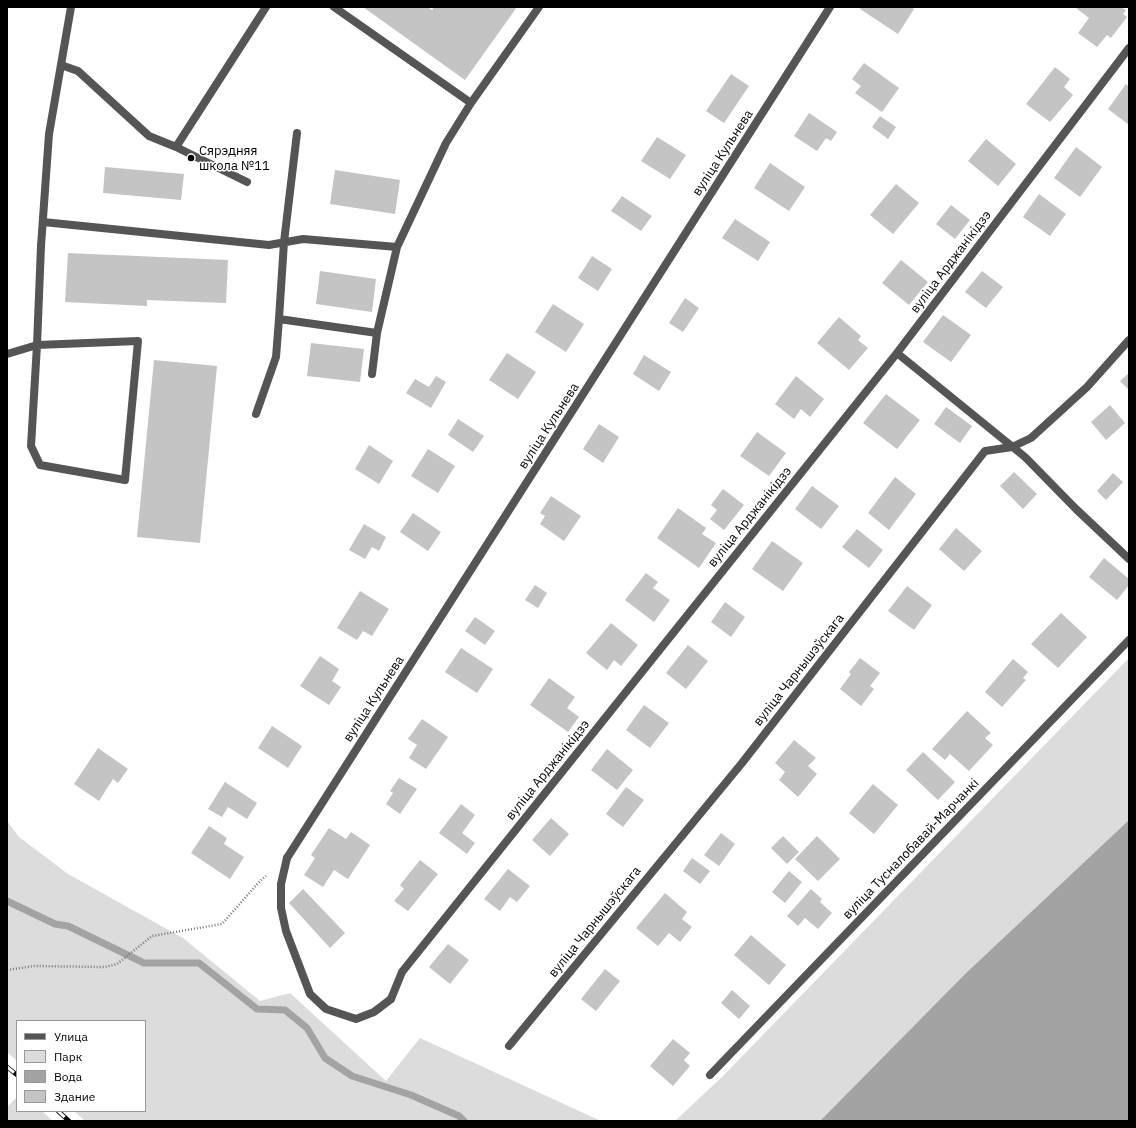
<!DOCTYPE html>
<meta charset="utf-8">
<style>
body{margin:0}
#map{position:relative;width:1136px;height:1128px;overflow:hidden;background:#fff;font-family:"IBM Plex Sans",sans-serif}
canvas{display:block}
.frame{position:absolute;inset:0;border:8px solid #000;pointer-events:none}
.legend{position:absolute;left:16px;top:1020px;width:130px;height:92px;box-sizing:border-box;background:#fff;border:1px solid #999;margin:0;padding:5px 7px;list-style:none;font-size:12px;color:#000}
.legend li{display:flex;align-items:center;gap:8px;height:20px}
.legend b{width:20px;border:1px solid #999}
</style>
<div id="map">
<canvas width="1136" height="1128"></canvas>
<div class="frame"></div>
<ul class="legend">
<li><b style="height:5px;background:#555"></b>Улица</li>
<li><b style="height:11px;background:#dcdcdc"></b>Парк</li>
<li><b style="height:11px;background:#a3a3a3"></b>Вода</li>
<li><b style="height:11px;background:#c4c4c4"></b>Здание</li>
</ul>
</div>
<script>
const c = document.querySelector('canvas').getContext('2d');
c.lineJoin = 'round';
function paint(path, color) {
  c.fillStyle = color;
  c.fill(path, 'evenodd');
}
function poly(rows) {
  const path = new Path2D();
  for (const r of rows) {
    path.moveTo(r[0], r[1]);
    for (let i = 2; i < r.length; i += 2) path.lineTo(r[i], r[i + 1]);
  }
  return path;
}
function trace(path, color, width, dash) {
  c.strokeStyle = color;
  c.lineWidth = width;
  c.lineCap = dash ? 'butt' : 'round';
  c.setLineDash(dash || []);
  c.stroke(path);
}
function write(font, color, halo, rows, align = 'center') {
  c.font = font + ' "IBM Plex Sans",sans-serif';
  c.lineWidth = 3;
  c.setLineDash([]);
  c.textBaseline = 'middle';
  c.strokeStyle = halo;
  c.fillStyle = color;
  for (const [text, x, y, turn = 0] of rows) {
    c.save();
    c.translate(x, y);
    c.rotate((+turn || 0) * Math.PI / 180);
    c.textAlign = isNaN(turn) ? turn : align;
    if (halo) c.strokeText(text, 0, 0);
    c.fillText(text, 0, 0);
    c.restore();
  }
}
const green = poly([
 [1129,658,1129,820,965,974,820,1121,675,1121,722,1077],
 [7,821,19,837,68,874,183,938,260,1001,290,993,386,1081,420,1038,601,1121,85,1121,74,1111,145,1111,145,1021,17,1021,17,1061,7,1052],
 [17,1097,17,1111,42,1111,53,1121,7,1121,7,1107]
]);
const water = poly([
 [1129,820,1129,1121,820,1121,965,974]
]);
const stream = poly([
 [7,901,55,924,68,926,144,963,199,963,257,1009,285,1010,307,1028,325,1058,352,1076,411,1095,459,1116,464,1121]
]);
const building = poly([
 [363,7,427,7,432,10,434,7,517,7,465,80],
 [861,7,911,7,914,9,898,34,860,9],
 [1076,7,1121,7,1126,10,1123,14,1127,17,1111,38,1107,35,1097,47,1078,33,1089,18,1076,8],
 [864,63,899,88,882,112,855,93,861,86,852,79],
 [1055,67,1070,79,1064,87,1073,95,1050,122,1026,104],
 [731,74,749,86,724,123,706,111],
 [1126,84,1129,87,1129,125,1108,109],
 [809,113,837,132,831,141,826,138,817,151,794,136],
 [880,116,896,127,888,139,872,127],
 [657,137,686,155,670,179,641,161],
 [986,139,1016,164,998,186,968,161],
 [1076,147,1102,167,1080,197,1054,178],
 [770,163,805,187,789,211,754,188],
 [105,167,184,174,181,200,103,193],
 [335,170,400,180,395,214,330,204],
 [896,184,919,203,893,234,870,215],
 [1039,194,1066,214,1050,236,1023,217],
 [622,196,652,216,641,231,611,211],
 [951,205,970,220,955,239,936,224],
 [735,219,770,242,758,261,722,238],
 [68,253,228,260,226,303,147,300,147,306,65,302],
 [592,256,612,269,598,291,578,278],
 [901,260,928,282,909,305,882,283],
 [320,271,376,279,372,312,316,304],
 [982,271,1003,287,986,308,965,292],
 [685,298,699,308,683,332,669,323],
 [553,304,584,324,566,352,535,332],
 [943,315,971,335,951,362,923,342],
 [839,317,861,336,858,340,868,348,849,370,817,343],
 [311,343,364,349,360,382,307,376],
 [507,353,536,372,518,399,489,380],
 [644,355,671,372,659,391,633,374],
 [154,360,217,366,200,543,137,537],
 [1129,373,1129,390,1120,381],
 [436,376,446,382,431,408,406,393,415,379,429,387],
 [796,376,824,399,810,417,801,409,794,419,775,404],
 [886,394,920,420,897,449,863,423],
 [1110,405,1125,423,1106,440,1091,422],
 [946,407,972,426,960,443,934,424],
 [458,419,484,436,473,452,448,435],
 [599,424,619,437,603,463,583,449],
 [757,432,786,453,769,476,740,456],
 [369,445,393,461,379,484,355,469],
 [428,449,455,466,438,493,411,476],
 [1014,472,1037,494,1023,509,1000,486],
 [1113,473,1123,482,1106,500,1097,491],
 [895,477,916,494,889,530,868,513],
 [812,486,839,506,821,529,795,509],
 [723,489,744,505,724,530,710,519,717,510,711,505],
 [551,496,581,516,564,541,540,524,545,516,540,513],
 [678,508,706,528,702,534,716,543,699,568,657,538],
 [413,513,441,532,428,551,400,532],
 [364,524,386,537,379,551,372,547,365,559,349,550],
 [956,528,982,551,964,571,939,549],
 [857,529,883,550,869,568,842,547],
 [772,541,803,563,783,591,752,569],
 [1104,558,1129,579,1129,585,1117,600,1089,577],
 [646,573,658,582,653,588,670,600,654,622,625,600],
 [535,585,547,593,538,608,525,600],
 [907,586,932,605,914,630,888,611],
 [360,591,389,609,372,636,363,631,357,640,337,628],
 [725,602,745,617,731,637,711,622],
 [1061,613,1087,637,1058,668,1031,644],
 [475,617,495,631,485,645,465,631],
 [611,623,638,645,621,666,614,660,607,670,586,653],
 [688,645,708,661,686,689,666,673],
 [461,648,493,669,477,693,445,672],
 [320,656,339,669,332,681,341,687,329,705,300,686],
 [860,658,880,673,870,686,874,689,861,706,840,689,851,674,849,672],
 [1013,659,1028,672,1023,678,1026,680,1002,707,985,692],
 [549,678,575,697,567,708,579,717,568,732,530,705],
 [644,705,669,723,650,748,626,730],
 [967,711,991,733,985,738,993,745,969,771,950,754,945,760,932,749],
 [422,719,448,737,426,769,409,758,417,745,408,739],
 [272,726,302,746,288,768,258,748],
 [794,740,816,758,808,766,817,774,798,797,779,780,785,772,775,763],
 [98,748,128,769,118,783,113,779,99,801,74,784],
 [607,749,633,770,617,790,591,770],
 [923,752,955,782,938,800,906,770],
 [399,778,417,789,400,814,386,804,393,793,390,791],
 [225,782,257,803,247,819,228,807,222,817,208,809],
 [873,784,898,805,874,834,849,813],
 [626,787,644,800,623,827,606,814],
 [461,804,475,815,462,833,475,843,467,854,439,833],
 [551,818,569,834,550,856,532,840],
 [209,826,227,838,224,844,244,857,230,879,191,853],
 [329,828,346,839,351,832,370,845,348,879,334,870,323,887,304,875,315,858,311,855],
 [721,833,735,844,719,866,704,855],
 [783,836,799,852,787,864,771,848],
 [817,836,840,859,818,881,795,859],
 [692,858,710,871,700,884,683,871],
 [420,860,438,874,408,911,394,901,404,889,400,885],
 [508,869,530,886,517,902,510,897,500,911,484,899],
 [789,871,802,882,785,903,772,892],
 [303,889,345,933,330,948,289,903],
 [811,889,822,899,820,902,832,913,818,929,805,918,798,926,787,916],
 [665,893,687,912,682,919,692,927,680,942,669,933,658,946,636,928],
 [751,935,786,965,769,985,734,955],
 [448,944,469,960,450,984,429,967],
 [605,969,620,981,596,1011,581,999],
 [732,990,750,1006,739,1019,721,1003],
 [673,1039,690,1053,684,1060,690,1066,673,1086,650,1066]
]);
const path = poly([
 [7,970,34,966,105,967,117,964,152,936,222,924,260,881,266,876]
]);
const lane = poly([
 [334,7,471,103],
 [61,65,78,71,149,136,176,147,247,182],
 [176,147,266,7],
 [43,222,269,245,303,239,397,247],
 [279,319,377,333],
 [7,354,37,345,31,446,40,465,125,480,138,341,37,345,41,246],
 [372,374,377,333,397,247,446,143,471,103,539,7],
 [256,414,276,357,279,319,284,242,297,133],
 [287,858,281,884,281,908,286,931,310,994,326,1009,356,1019,374,1012,391,999]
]);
const street = poly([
 [41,246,49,134,71,7],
 [897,353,1025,457,1076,509,1129,559],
 [287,858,830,7],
 [391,999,402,972,897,353,1129,48],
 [509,1046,742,763,985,451,1012,447,1031,438,1087,387,1129,340],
 [710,1075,1129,640]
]);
const rail = poly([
 [7,1067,17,1075],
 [58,1111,69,1121]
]);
const markers = [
 [191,158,4,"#000"]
];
const poiNames = [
 ["Сярэдняя",199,151],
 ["школа №11",199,166]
];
const streetNames = [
 ["вуліца Кульнева",723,153,-57],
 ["вуліца Арджанікідзэ",951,262,-53],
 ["вуліца Кульнева",549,426,-57],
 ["вуліца Арджанікідзэ",750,517,-51],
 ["вуліца Чарнышэўскага",799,670,-52],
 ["вуліца Кульнева",374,699,-57],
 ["вуліца Арджанікідзэ",548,770,-51],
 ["вуліца Тусналобавай-Марчанкі",911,849,-46],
 ["вуліца Чарнышэўскага",595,922,-51]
];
paint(green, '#dcdcdc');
paint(water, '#a3a3a3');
trace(stream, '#a3a3a3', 7);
paint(building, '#c4c4c4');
trace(path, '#777', 2.5, [1, 2]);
trace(lane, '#555', 8);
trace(street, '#555', 8);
trace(rail, '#000', 4.5);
trace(rail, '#fff', 3, [9]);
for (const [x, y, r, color] of markers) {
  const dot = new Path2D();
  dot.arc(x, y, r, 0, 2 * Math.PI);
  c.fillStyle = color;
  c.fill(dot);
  trace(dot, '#fff', 1.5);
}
write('13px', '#000', '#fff', poiNames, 'left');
write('13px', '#000', '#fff', streetNames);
</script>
